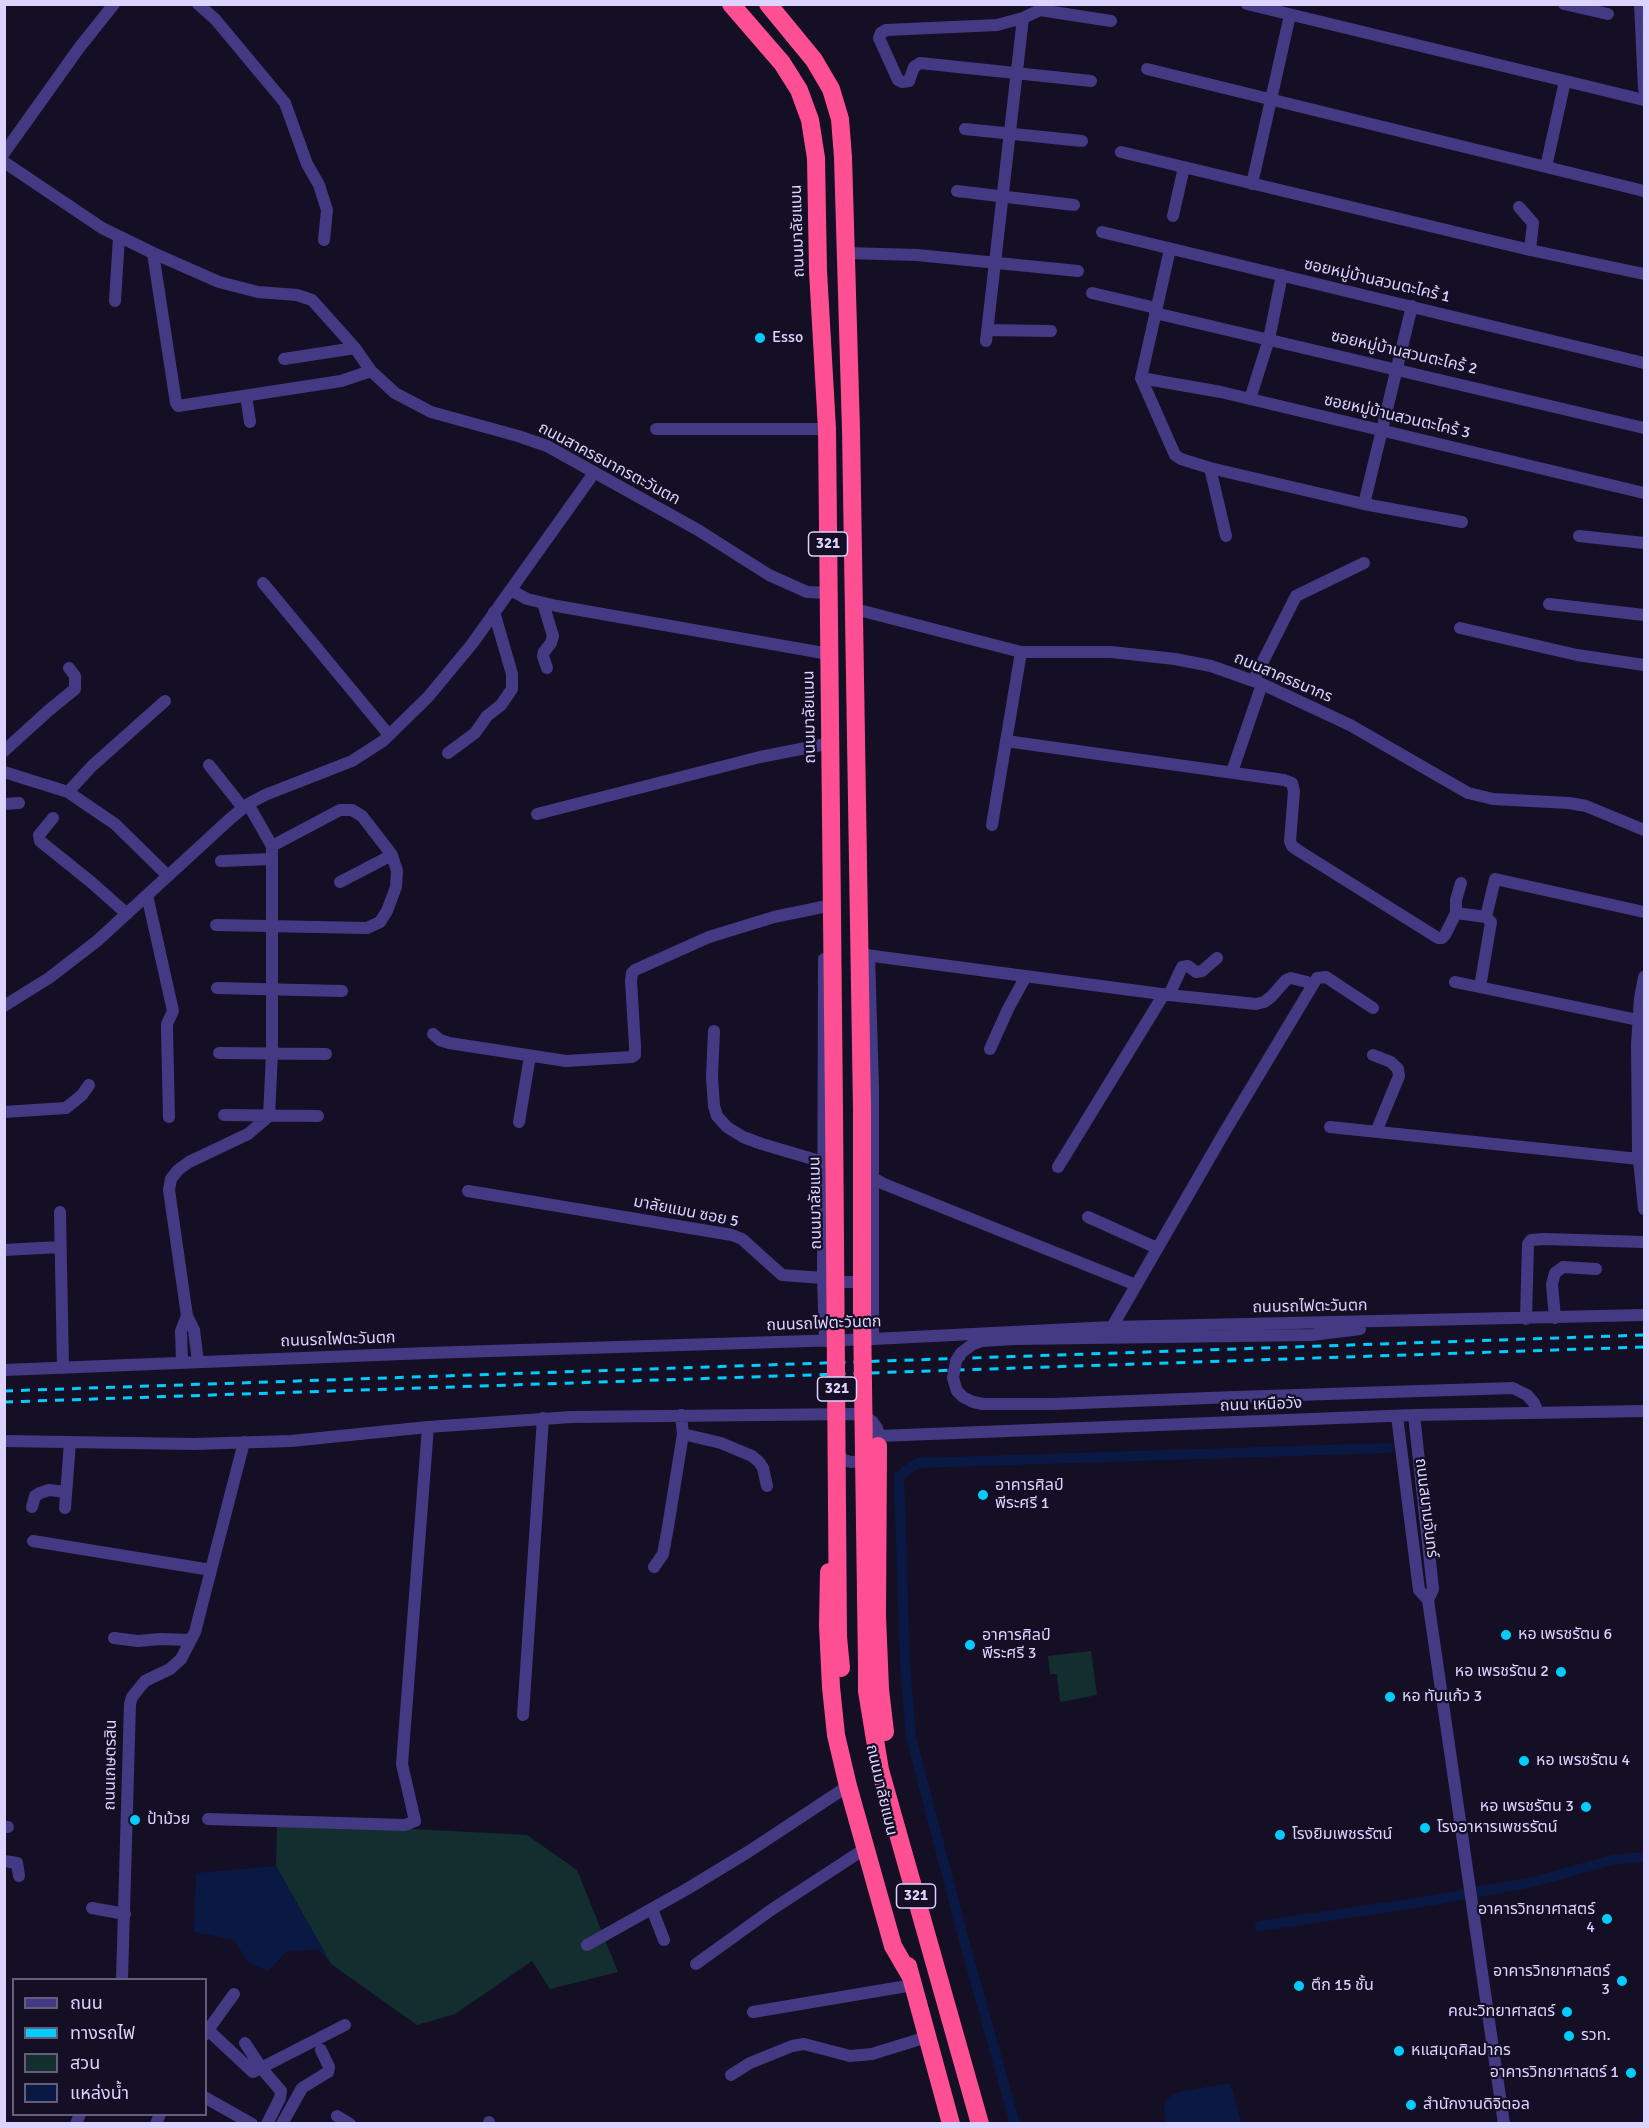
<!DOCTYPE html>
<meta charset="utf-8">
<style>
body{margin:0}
#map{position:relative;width:1649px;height:2128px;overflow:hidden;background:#150f25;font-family:Signika,"Noto Sans Thai",sans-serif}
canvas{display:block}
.frame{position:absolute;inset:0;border:6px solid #dcd3ff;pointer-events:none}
.legend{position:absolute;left:12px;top:1978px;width:195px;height:138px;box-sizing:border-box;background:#150f25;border:2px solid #655d7c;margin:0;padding:8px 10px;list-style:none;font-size:18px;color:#dcd3ff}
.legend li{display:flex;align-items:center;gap:12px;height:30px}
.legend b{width:30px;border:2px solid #655d7c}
</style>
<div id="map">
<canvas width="1649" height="2128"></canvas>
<div class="frame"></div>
<ul class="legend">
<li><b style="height:8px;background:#443a84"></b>ถนน</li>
<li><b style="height:8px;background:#01ccfd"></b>ทางรถไฟ</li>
<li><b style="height:16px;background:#122e2f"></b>สวน</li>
<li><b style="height:16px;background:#0a1943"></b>แหล่งน้ำ</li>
</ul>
</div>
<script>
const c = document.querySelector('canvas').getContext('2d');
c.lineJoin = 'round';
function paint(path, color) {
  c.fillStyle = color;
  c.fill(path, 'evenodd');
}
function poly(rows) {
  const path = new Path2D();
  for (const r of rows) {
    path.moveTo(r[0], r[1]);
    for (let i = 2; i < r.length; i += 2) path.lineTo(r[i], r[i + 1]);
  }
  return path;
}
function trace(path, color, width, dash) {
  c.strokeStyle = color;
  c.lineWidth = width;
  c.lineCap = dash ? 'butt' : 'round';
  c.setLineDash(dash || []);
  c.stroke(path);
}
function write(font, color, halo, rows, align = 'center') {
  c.font = font + ' Signika,"Noto Sans Thai",sans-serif';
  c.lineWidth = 4.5;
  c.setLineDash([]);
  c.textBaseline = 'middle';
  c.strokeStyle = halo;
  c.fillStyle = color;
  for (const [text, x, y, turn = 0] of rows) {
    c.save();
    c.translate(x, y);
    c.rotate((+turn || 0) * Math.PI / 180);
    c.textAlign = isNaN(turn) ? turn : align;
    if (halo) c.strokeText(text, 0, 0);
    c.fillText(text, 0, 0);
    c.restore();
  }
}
const green = poly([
 [1091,1651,1097,1695,1060,1702,1057,1674,1050,1674,1048,1656],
 [277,1826,413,1829,527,1835,577,1870,618,1972,550,1989,532,1961,455,2014,417,2025,331,1964,276,1866]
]);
const water = poly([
 [276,1866,331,1964,318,1949,286,1952,268,1971,248,1962,234,1940,194,1932,196,1873],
 [1223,2084,1229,2084,1232,2088,1241,2123,1166,2123,1164,2104,1169,2097,1179,2092]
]);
const canal = poly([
 [1260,1926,1422,1902,1533,1882,1612,1860,1644,1857],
 [1015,2124,962,1933,911,1737,905,1664,899,1476,917,1463,1388,1448]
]);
const minor = poly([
 [198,4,215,19,285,103,307,164,319,185,327,210,324,240],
 [1247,4,1644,100],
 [1564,4,1608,14],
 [1640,4,1644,89],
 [1147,69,1644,191],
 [1091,81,920,63,914,67,909,81,902,82,898,80,879,38,881,33,886,30,997,25,1023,18,1040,10,1111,21],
 [965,129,1082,141],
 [1121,152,1530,250,1644,274],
 [4,153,79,48,114,4],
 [4,162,102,228,153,253,219,282,258,292,297,295,312,300,355,348,371,371,395,393,431,412,518,436,547,446,698,530,769,575,807,592,828,593],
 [1546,167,1565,81],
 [1252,184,1290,15],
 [957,191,1074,205],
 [1519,207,1533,223,1530,250],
 [1173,216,1184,167],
 [1102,232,1644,363],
 [1170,249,1141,378,1175,455,1181,459,1210,468,1364,504,1462,522],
 [153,253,176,403,178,406,341,381,371,371],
 [846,253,917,255,1078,271],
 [1092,293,1156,308],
 [115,301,119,237],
 [1155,313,1644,428],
 [987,330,1051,331],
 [986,341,1023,18],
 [284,359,355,348],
 [1141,378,1221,392,1644,493],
 [246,396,250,422],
 [1250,399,1269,339,1282,275],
 [656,429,827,429],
 [1210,468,1226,536],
 [1364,504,1412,306],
 [1579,536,1644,543],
 [263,583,389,735],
 [511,590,527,599,557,606,829,654],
 [543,603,553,636,551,643,544,652,543,656,547,668],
 [1549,604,1644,615],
 [855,609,1021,652,1111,652,1175,659,1211,666,1262,684,1350,725,1468,793,1493,799,1569,803,1586,806,1644,830],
 [1460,628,1577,655,1644,665],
 [1253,681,1296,596,1364,563],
 [1006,741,1284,780,1292,783,1294,791,1290,841,1292,846,1299,851,1438,938,1442,938,1445,935,1456,913,1486,917],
 [4,751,48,711,75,689,75,676,69,668],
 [448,753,475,733,487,716,501,705,512,689,512,674,494,612],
 [209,765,243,808],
 [4,772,68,792,115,824,168,876],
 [1232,772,1262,684],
 [68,792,92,766,165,701],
 [4,804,19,803],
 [537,814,760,757,831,743],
 [53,818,39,835,40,841,91,882,127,914],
 [992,825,1021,652],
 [221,861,271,859],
 [340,882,392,855],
 [147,895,173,1011,167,1024,167,1031,169,1117],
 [1456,913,1456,900,1461,883],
 [216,925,367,928,380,922,387,911,396,887,397,871,392,855,362,816,352,810,340,810,272,846],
 [858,954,1169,995,1256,1004,1264,1002,1271,997,1286,980,1291,978,1307,982],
 [869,955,873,1089,873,1339],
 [824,959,823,1278,825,1341],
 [1644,977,1640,998,1637,1044,1638,1150,1644,1209],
 [1455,982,1638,1020],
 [1480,987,1491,922,1486,917,1495,879,1644,912],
 [217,988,342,991],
 [1169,995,1182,967,1188,966,1196,972,1202,971,1217,958],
 [4,1006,49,978,97,941,231,818,248,804,265,795,352,761,383,741,428,697,472,644,594,473],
 [714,1031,712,1077,714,1106,717,1116,727,1127,743,1137,762,1144,823,1162],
 [433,1034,440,1040,449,1043,566,1061,632,1057,635,1055,635,1046,631,981,632,973,635,970,709,937,774,917,832,905],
 [990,1049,1008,1009,1026,976],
 [219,1053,326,1054],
 [1373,1055,1391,1062,1398,1069,1399,1076,1376,1132],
 [4,1112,66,1108,82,1095,89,1085],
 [224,1115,318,1116],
 [519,1122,530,1056],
 [1330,1127,1639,1159],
 [1058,1167,1164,994],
 [873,1178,884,1184,1136,1285],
 [468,1191,732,1235,742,1239,782,1275,823,1278],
 [60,1212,63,1368],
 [1088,1217,1157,1248],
 [4,1250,60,1247],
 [829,1284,833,1282,858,1282,867,1287],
 [1555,1318,1552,1284,1555,1273,1563,1267,1596,1269],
 [1526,1319,1528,1244,1531,1240,1544,1239,1644,1242],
 [1112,1327,1224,1133,1317,978,1326,977,1373,1008],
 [1236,1336,1312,1335,1360,1329],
 [198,1362,194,1330,187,1316,169,1190,171,1179,178,1170,189,1162,248,1134,269,1116,272,1053,272,846,248,804],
 [182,1363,181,1331,187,1316],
 [4,1370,427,1353,873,1339,1112,1327,1644,1315],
 [1235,1397,1513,1388,1527,1395,1534,1403,1538,1413],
 [1397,1416,1419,1590,1428,1600,1433,1589,1414,1415],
 [683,1434,721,1443,752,1456,759,1462,763,1468,767,1486],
 [879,1436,1414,1415,1644,1411],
 [4,1441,194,1444,291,1441,428,1427,571,1417,856,1414,864,1416,872,1421,877,1428,879,1436,878,1446,875,1452,864,1461,851,1462,844,1460,834,1451],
 [32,1507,35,1496,40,1493,49,1490,66,1492],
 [65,1508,70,1442],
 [33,1541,211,1570],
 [654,1567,663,1554,668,1527,683,1434,681,1415],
 [1428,1600,1504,2124],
 [114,1638,138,1641,160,1639,191,1640],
 [523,1715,543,1418],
 [208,1819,405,1825,415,1821,402,1764,428,1427],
 [4,1827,8,1827],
 [4,1861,17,1863,19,1876],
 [92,1908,125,1914],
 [652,1909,664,1940],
 [587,1945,687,1889,748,1852,848,1786],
 [696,1964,771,1910,866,1848],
 [122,1980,130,1704,132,1697,145,1681,170,1669,181,1659,195,1632,244,1442],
 [753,2012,913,1985],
 [208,2030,234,1994],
 [206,2034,208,2030,253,2072,345,2025],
 [245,2043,262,2069,281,2091,280,2098,267,2124],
 [731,2075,750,2063,792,2046,804,2044,850,2056,872,2054,927,2037],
 [206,2098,252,2124],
 [337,2116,350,2124],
 [76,2124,80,2114],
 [156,2124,160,2114],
 [282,2124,302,2088,328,2072,329,2067,321,2050],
 [489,2124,489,2122]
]);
const highway = poly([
 [731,4,782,63,799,90,810,120,816,158,818,271,827,429,834,1109],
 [768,4,814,60,831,89,840,119,843,157,851,430,862,1109],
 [878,1446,877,1616,880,1689,885,1732],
 [829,1572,828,1625,831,1687,836,1735,848,1786,893,1946,911,1977],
 [867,1666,867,1691,880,1770,980,2124],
 [908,1966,951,2124]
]);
const rail = poly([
 [4,1391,1644,1335],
 [4,1402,1644,1347]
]);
const minorBridge = poly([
 [1235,1397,1054,1404,983,1404,973,1402,963,1397,957,1391,953,1378,956,1361,961,1353,973,1344,982,1341,1014,1339,1236,1336]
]);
const highwayBridge = poly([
 [834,1109,838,1637,841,1668],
 [862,1109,862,1312,867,1666]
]);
const markers = [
 [760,338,6,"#01ccfd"],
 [983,1495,6,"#01ccfd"],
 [1506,1635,6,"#01ccfd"],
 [970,1645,6,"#01ccfd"],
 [1561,1672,6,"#01ccfd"],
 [1390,1697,6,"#01ccfd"],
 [1524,1761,6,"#01ccfd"],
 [1586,1807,6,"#01ccfd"],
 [135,1820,6,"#01ccfd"],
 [1425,1828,6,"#01ccfd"],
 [1280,1835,6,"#01ccfd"],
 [1607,1919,6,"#01ccfd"],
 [1622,1981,6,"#01ccfd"],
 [1299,1986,6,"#01ccfd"],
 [1567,2012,6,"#01ccfd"],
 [1569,2036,6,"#01ccfd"],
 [1399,2051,6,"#01ccfd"],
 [1631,2073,6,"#01ccfd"],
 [1411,2105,6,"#01ccfd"]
];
const shields = [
 [828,544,39],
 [837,1389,39],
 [916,1896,39]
];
const shieldNames = [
 ["321",828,544],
 ["321",837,1389],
 ["321",916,1896]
];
const streetNames = [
 ["ถนนมาลัยแมน",798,231,-92],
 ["ซอยหมู่บ้านสวนตะไคร้ 1",1377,281,13],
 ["ซอยหมู่บ้านสวนตะไคร้ 2",1404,353,13],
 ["ซอยหมู่บ้านสวนตะไคร้ 3",1397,417,13],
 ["ถนนสาครธนากรตะวันตก",609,464,28],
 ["ถนนสาครธนากร",1283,678,23],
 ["ถนนมาลัยแมน",810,717,-91],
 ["ถนนมาลัยแมน",816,1203,-91],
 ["มาลัยแมน ซอย 5",686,1212,11],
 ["ถนนรถไฟตะวันตก",1310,1307,-1],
 ["ถนนรถไฟตะวันตก",824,1324,-2],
 ["ถนนรถไฟตะวันตก",338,1340,-2],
 ["ถนน เหนือวัง",1261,1405,-2],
 ["ถนนสนามจันทร์",1426,1508,83],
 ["ถนนเกษตรสิน",111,1765,-89],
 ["ถนนมาลัยแมน",881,1790,77]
];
const poiNames = [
 ["Esso",772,338],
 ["อาคารศิลป์",995,1486],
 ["พีระศรี 1",995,1504],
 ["หอ เพรชรัตน 6",1518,1635],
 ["อาคารศิลป์",982,1636],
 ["พีระศรี 3",982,1654],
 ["หอ เพรชรัตน 2",1549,1672,"right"],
 ["หอ ทับแก้ว 3",1402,1697],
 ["หอ เพรชรัตน 4",1536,1761],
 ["หอ เพรชรัตน 3",1574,1807,"right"],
 ["ป้าม้วย",147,1820],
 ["โรงอาหารเพชรรัตน์",1437,1828],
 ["โรงยิมเพชรรัตน์",1292,1835],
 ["อาคารวิทยาศาสตร์",1595,1910,"right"],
 ["4",1595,1928,"right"],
 ["อาคารวิทยาศาสตร์",1610,1972,"right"],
 ["3",1610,1990,"right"],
 ["ตึก 15 ชั้น",1311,1986],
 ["คณะวิทยาศาสตร์",1555,2012,"right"],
 ["รวท.",1581,2036],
 ["หแสมุดศิลปากร",1411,2051],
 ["อาคารวิทยาศาสตร์ 1",1619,2073,"right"],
 ["สำนักงานดิจิตอล",1423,2105]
];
paint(green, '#122e2f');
paint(water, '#0a1943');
trace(canal, '#0a1943', 10);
trace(minor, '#443a84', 12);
trace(highway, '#fe4f92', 18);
trace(rail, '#01ccfd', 3, [9, 8]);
trace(minorBridge, '#443a84', 12);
trace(highwayBridge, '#fe4f92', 18);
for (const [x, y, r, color] of markers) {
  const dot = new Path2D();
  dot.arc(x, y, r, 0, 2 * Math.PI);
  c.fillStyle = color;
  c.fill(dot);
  trace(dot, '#150f25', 2);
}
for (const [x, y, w] of shields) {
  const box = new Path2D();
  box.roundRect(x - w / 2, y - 12, w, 24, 4.5);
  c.fillStyle = '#150f25';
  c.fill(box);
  trace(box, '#dcd3ff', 1.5);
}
write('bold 15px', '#dcd3ff', null, shieldNames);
write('16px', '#dcd3ff', '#150f25', streetNames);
write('16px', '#dcd3ff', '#150f25', poiNames, 'left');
</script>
